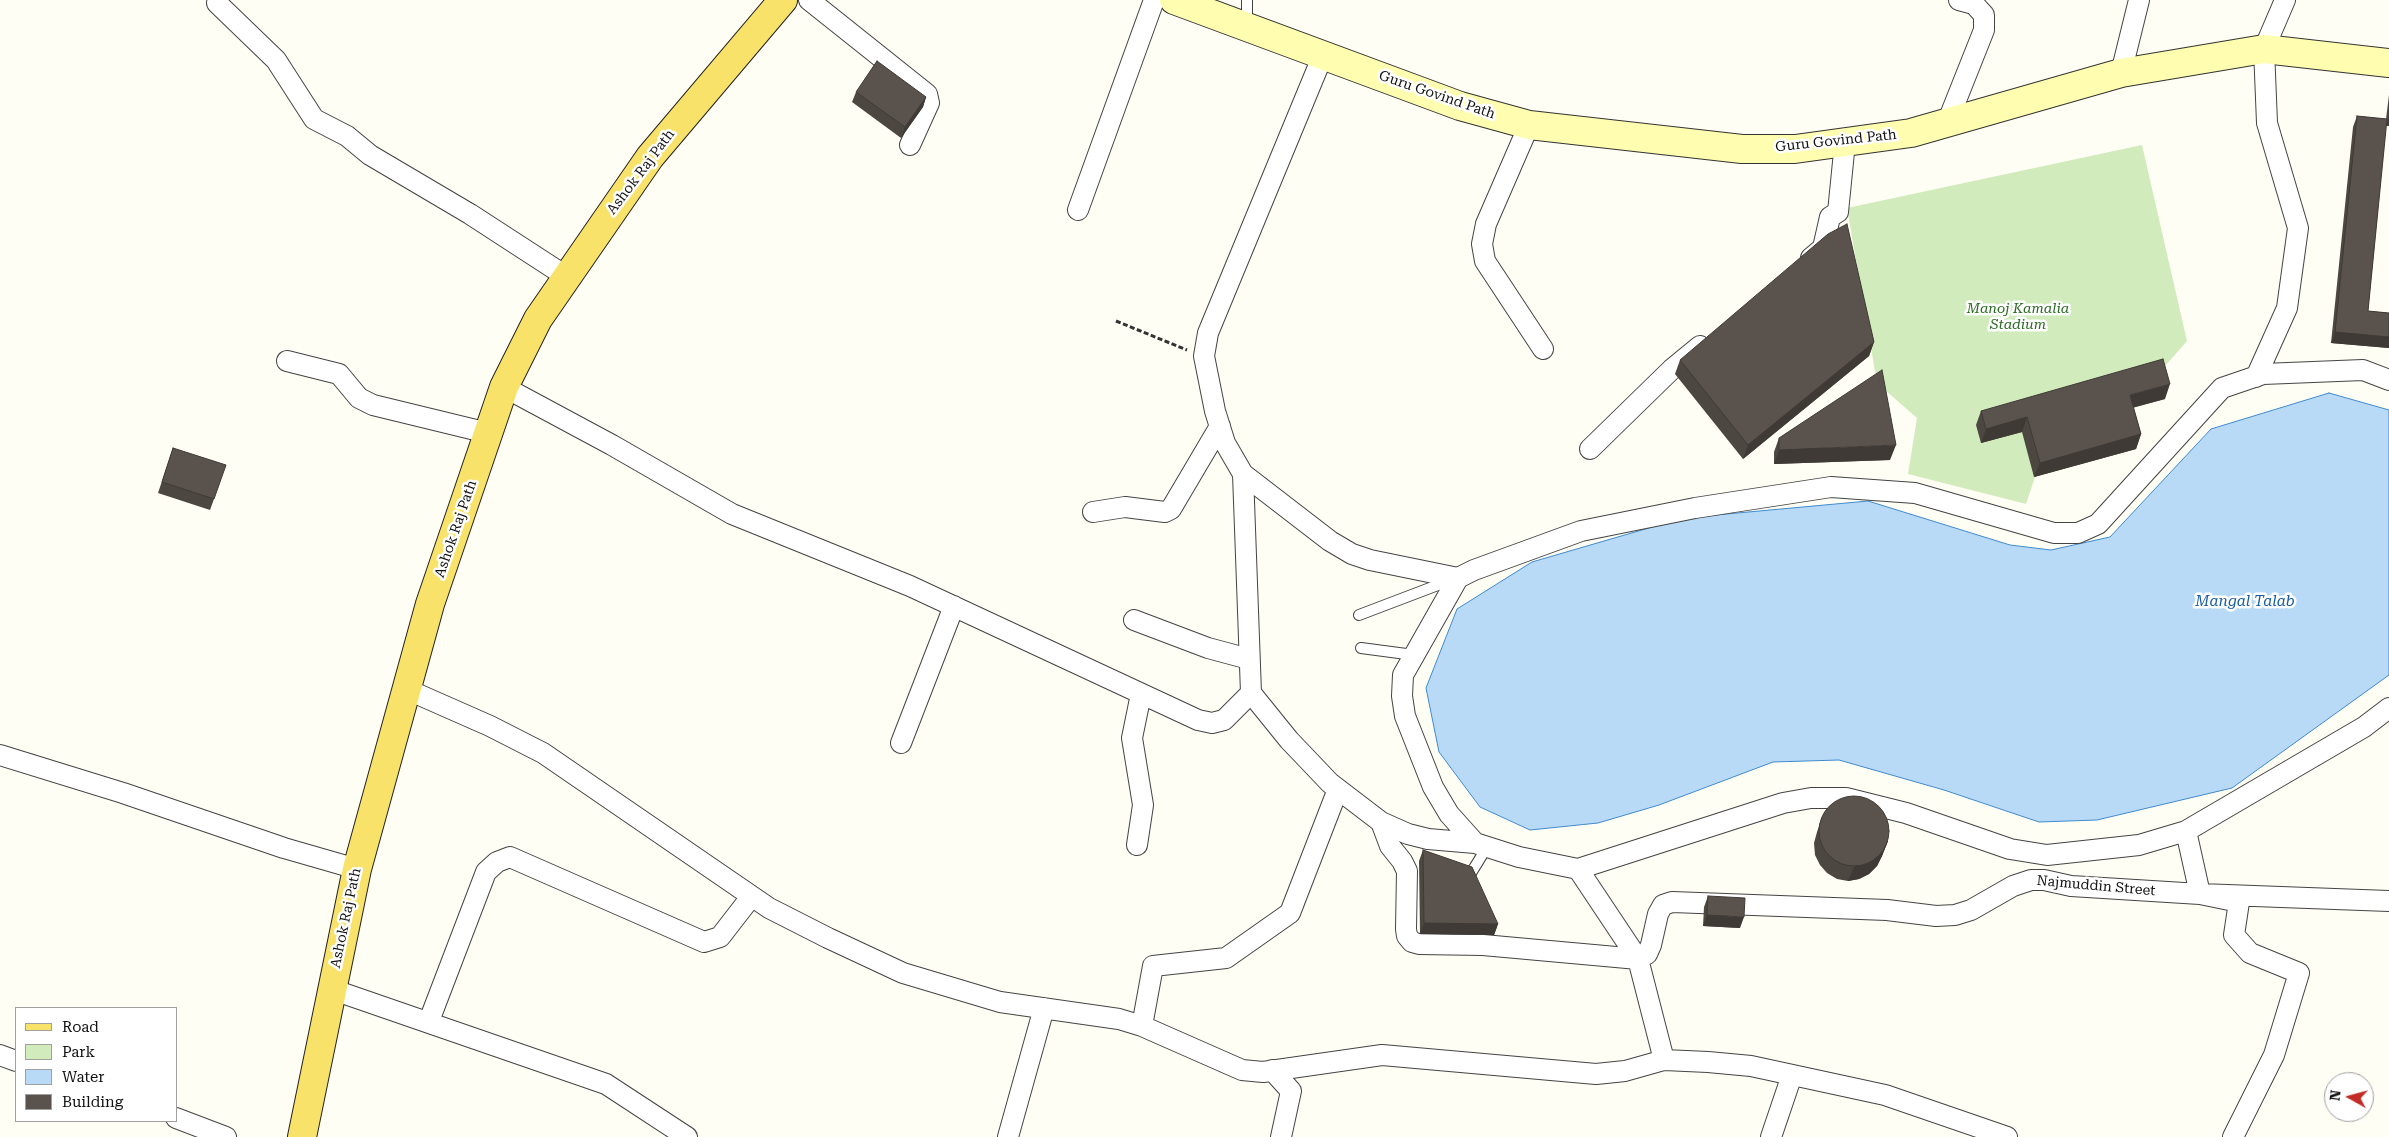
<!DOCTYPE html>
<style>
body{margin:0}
#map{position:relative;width:2389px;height:1137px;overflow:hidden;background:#fffef4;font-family:"Roboto Serif",serif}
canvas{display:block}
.legend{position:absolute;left:15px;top:1007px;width:162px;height:115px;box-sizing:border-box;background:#fff;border:1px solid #a0a0a0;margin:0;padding:6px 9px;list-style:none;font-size:15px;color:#111}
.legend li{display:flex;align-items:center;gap:10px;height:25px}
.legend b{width:25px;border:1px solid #a0a0a0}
.north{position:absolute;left:2324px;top:1072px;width:50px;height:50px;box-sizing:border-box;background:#fff;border:1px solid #a0a0a0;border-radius:50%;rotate:277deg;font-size:14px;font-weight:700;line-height:20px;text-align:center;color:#111}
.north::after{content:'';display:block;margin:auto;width:18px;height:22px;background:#c32b26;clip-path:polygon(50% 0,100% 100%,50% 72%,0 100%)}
</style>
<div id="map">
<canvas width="2389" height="1137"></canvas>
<ul class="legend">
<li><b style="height:6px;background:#f9e26a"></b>Road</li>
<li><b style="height:14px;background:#d1ebbd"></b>Park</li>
<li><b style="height:14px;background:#b8daf7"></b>Water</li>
<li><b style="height:14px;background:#5a534d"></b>Building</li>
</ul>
<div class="north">N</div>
</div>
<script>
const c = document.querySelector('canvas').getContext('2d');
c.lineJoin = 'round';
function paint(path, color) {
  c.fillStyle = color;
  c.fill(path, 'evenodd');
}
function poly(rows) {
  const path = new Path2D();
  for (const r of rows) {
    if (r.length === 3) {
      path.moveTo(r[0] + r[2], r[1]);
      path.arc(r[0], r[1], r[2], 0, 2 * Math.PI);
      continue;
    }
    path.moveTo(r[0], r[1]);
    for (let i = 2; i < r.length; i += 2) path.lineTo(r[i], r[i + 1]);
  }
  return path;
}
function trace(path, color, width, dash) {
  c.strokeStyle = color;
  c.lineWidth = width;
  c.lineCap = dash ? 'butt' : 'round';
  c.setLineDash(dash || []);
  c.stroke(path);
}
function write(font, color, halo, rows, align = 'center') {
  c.font = font + ' "Roboto Serif",serif';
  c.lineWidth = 5;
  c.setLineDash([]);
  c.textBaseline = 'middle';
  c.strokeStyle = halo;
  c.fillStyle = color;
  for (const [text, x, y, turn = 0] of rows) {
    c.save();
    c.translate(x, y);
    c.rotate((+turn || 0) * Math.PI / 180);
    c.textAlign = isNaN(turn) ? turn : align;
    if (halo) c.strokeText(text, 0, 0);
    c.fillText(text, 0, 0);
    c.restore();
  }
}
const green = poly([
 [2142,145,2187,341,2158,374,2165,399,2125,410,2136,449,2035,477,2026,504,1908,474,1917,418,1877,383,1847,208]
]);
const water = poly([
 [2329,393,2389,410,2389,675,2232,788,2097,820,2039,822,1944,790,1839,760,1773,762,1659,805,1598,823,1530,830,1480,807,1439,752,1426,688,1457,609,1532,562,1683,518,1868,501,2010,545,2051,550,2110,537,2211,429,2329,393]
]);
const path = poly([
 [1116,321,1187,350]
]);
const lane = poly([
 [1247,26,1247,0],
 [1359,615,1451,580],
 [1361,648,1414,655],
 [1468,878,1487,847]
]);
const street = poly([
 [809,0,927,94,929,103,910,145],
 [217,3,276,60,314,119,347,136,370,155,470,214,567,277],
 [1323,55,1208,333,1204,356,1215,411,1225,443,1243,474,1330,541,1352,554,1370,560,1458,578],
 [2121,73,2139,0],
 [1947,123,1984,30,1984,15,1974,4,1959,0],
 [1529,125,1486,224,1482,244,1485,261,1543,349],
 [1078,210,1154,0],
 [1811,258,1823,248,1830,217,1838,212,1845,142],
 [287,361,339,374,359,398,373,405,488,433],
 [2256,377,2287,308,2298,228,2267,123,2264,49,2285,0],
 [504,387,612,445,732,514,910,586,1198,720,1212,723,1224,720,1251,693],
 [1590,449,1672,369,1700,346],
 [1243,474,1251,693,1289,740,1330,783,1381,822,1408,834,1428,839,1475,843],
 [1093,512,1125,507,1165,512,1171,509,1220,426],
 [1134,620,1208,648,1249,659],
 [406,689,490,726,543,753,769,908,828,938,903,973,1000,1002,1119,1019,1142,1026,1242,1070,1263,1072,1382,1055,1596,1074,1625,1071,1664,1060,1708,1062,1751,1066,1885,1095,2007,1137],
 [901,743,954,606],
 [0,755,123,793,284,848,357,869],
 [1381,822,1390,846,1402,861,1407,871,1406,929,1407,936,1412,942,1419,944,1483,945,1638,959],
 [2186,831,2200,894,2239,902,2234,935,2250,953,2299,973,2274,1055,2233,1137],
 [1137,845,1143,805,1132,738,1141,694],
 [1578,869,1783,803,1811,798,1846,798,1906,813,2010,849,2047,855,2139,845,2186,831,2364,727,2389,708],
 [1638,959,1647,954,1651,945,1658,914,1663,905,1672,902,1887,910,1936,916,1955,915,1971,910,2013,886,2031,880,2044,880,2071,886,2200,894,2389,901],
 [331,989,606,1084,687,1137],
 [429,1021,486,872,497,862,510,857,704,942,720,937,751,897],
 [1142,1026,1153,966,1226,958,1290,913,1338,789],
 [0,1055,16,1061],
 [1664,1060,1638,959,1578,869,1519,857,1475,843,1449,814,1433,787,1405,716,1402,696,1403,675,1458,578,1474,570,1581,531,1695,508,1831,487,1915,493,2054,533,2078,533,2098,524,2222,388,2263,374,2363,370,2389,380],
 [1272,1070,1291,1091,1281,1137],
 [176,1118,226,1137],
 [1008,1137,1044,1008],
 [1771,1137,1792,1075]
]);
const secondary = poly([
 [1174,0,1460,106,1529,125,1742,149,1795,149,1911,133,2121,73,2264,49,2389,63]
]);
const primary = poly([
 [302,1137,357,869,430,604,504,387,538,319,650,157,783,0]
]);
const wall = poly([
 [856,92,926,97,923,107,901,138,852,102],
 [2389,95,2389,126,2386,126,2368,311,2389,313,2389,348,2331,343,2353,127,2357,116,2386,119],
 [1874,342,1869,356,1743,459,1675,374,1680,360],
 [2165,399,2133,407,2141,434,2136,449,2034,477,2022,432,1981,443,1976,425,1981,411],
 [1779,438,1890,460,1774,464,1774,452],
 [173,448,214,499,210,510,158,493],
 [1822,817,1888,841,1882,856,1877,866,1869,874,1859,879,1848,881,1837,879,1827,873,1820,865,1815,855,1814,843,1817,832],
 [1423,850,1498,924,1494,935,1420,934,1419,861],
 [1708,896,1740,928,1703,926,1704,907]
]);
const shadedWall = poly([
 [926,97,923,107,901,138,905,127],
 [2389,117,2389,126,2386,125],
 [2335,332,2389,337,2389,348,2331,343],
 [1874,342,1869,356,1743,459,1748,445],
 [2170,384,2165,399,2125,410,2130,395],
 [2027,417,2022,432,1981,443,1986,429],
 [2141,434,2136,449,2034,477,2040,463],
 [1896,445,1890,460,1774,464,1779,450],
 [1888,841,1882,856,1877,866,1869,874,1859,879,1848,881,1854,867],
 [1707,915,1744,917,1740,928,1703,926],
 [1424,923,1498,924,1494,935,1420,934]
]);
const building = poly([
 [877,61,926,97,905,127,856,92,877,61],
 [2357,116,2387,119,2368,311,2389,313,2389,337,2335,332,2357,116],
 [1847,224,1874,342,1748,445,1680,360,1828,234,1847,224],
 [2163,359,2170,384,2130,395,2141,434,2040,463,2027,417,1986,429,1981,411,2163,359],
 [1882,370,1896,445,1779,450,1779,438,1882,370],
 [173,448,226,465,214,499,162,482,173,448],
 [1854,831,35],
 [1423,850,1472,867,1498,924,1424,923,1423,850],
 [1708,896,1745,898,1744,917,1707,915,1708,896]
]);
const streetNames = [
 ["Guru Govind Path",1437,95,19],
 ["Guru Govind Path",1836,141,-6],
 ["Ashok Raj Path",641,172,-53],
 ["Ashok Raj Path",456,529,-71],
 ["Najmuddin Street",2096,886,5],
 ["Ashok Raj Path",346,918,-78]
];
const parkNames = [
 ["Manoj Kamalia",2018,309],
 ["Stadium",2018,325]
];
const waterNames = [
 ["Mangal Talab",2245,602]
];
paint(green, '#d1ebbd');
paint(water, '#b8daf7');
trace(water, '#3f8acf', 1);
trace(lane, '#444', 12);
trace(street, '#444', 22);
trace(secondary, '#333', 30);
trace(primary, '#222', 30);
trace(path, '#333', 3, [5, 2.5]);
trace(lane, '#fff', 10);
trace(street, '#fff', 20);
trace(secondary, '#fffdaf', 28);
trace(primary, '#f9e26a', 28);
paint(wall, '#4d4742');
paint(shadedWall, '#3f3a36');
paint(building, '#5a534d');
trace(building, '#3f3a36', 1);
write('14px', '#111', '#fff', streetNames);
write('italic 14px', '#286a1f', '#fff', parkNames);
write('italic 15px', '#175ca5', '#fff', waterNames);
</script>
